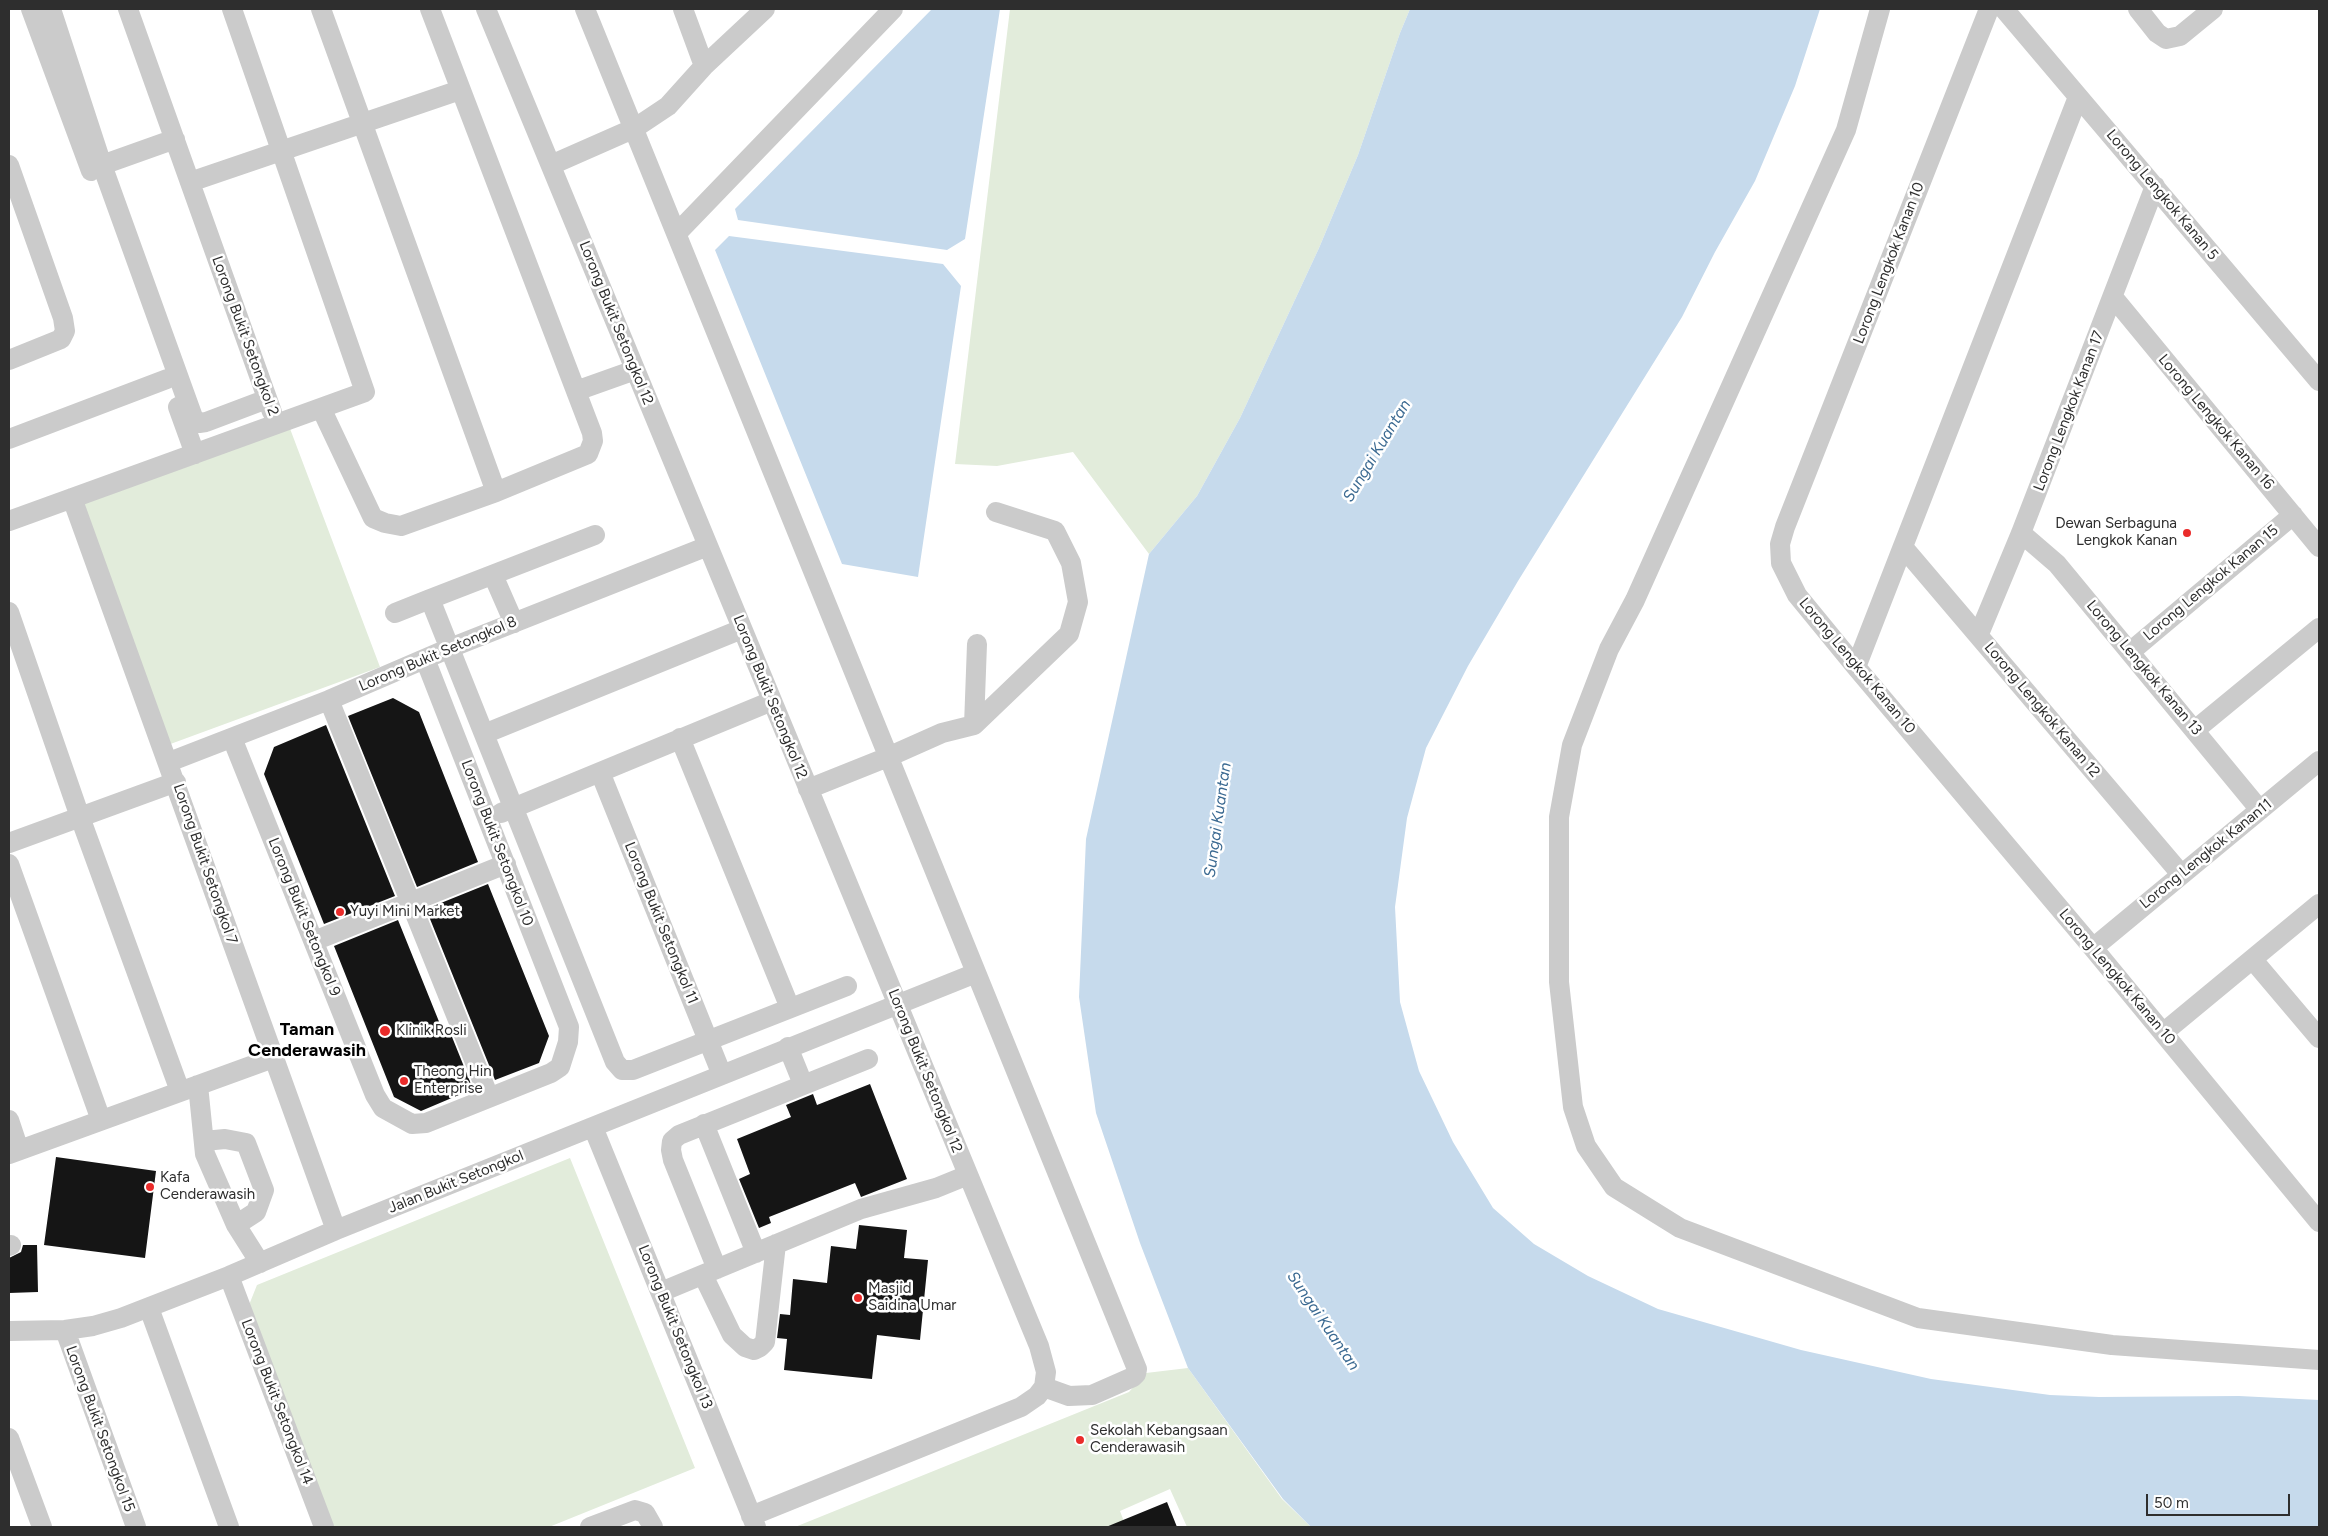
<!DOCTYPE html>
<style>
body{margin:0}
#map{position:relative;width:2328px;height:1536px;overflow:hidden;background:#fff;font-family:Figtree,sans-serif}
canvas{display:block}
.frame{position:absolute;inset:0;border:10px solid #2e2e2e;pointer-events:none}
.scale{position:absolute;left:2146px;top:1494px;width:144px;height:22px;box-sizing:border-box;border:2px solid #2e2e2e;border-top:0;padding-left:6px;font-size:15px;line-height:18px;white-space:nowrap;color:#2e2e2e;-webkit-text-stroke:4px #fff;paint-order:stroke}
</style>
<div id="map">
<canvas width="2328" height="1536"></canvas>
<div class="frame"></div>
<div class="scale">50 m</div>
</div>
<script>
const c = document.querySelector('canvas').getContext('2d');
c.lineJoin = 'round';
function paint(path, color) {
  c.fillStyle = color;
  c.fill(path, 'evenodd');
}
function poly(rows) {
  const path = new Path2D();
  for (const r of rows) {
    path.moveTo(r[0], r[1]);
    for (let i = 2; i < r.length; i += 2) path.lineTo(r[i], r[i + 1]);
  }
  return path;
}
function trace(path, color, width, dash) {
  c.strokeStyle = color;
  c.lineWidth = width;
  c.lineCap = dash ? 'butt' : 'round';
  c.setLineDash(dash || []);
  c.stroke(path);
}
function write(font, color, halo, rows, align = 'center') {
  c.font = font + ' Figtree,sans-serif';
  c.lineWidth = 5;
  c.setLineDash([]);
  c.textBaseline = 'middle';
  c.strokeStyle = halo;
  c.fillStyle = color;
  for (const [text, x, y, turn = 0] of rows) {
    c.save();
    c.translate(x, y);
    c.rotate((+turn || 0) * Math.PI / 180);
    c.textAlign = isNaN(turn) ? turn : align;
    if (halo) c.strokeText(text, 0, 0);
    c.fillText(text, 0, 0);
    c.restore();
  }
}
const green = poly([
 [1010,9,1410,9,1400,33,1358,155,1319,248,1240,418,1197,496,1149,554,1073,452,997,466,955,464],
 [289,426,380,667,165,746,78,504],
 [570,1158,695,1468,549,1527,330,1527,247,1310,257,1285],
 [1188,1368,1282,1499,1311,1527,1187,1527,1170,1489,1120,1511,1126,1527,795,1527,1129,1392,1146,1373]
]);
const water = poly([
 [932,9,1000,9,965,239,947,250,738,220,735,209],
 [1410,9,1820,9,1795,86,1755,181,1715,252,1682,317,1518,581,1468,666,1426,748,1407,818,1395,907,1400,1002,1419,1071,1453,1142,1493,1208,1534,1244,1588,1276,1658,1309,1801,1350,1931,1379,2050,1395,2099,1397,2239,1396,2319,1400,2319,1527,1311,1527,1283,1499,1188,1368,1140,1243,1096,1113,1079,997,1086,839,1149,554,1197,496,1240,418,1319,248,1358,155,1400,33],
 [729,236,943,264,961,286,918,577,842,564,715,250]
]);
const building = poly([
 [393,698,419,712,478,862,417,887,348,716],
 [326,725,395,896,324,924,264,774,274,747],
 [488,884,549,1036,539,1063,495,1080,426,909],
 [398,920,442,1029,448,1027,473,1089,421,1111,394,1097,334,946],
 [870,1084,907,1179,861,1197,855,1183,769,1217,771,1223,759,1228,739,1179,750,1174,737,1139,791,1117,786,1105,813,1094,817,1105],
 [56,1157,156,1171,145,1258,44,1245],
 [859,1225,907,1230,904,1258,928,1260,920,1340,877,1335,872,1379,784,1370,787,1339,777,1338,780,1314,790,1315,793,1279,827,1283,831,1246,856,1249],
 [23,1245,37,1245,38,1292,9,1293,9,1258,21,1252],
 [1167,1502,1177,1527,1106,1527]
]);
const minor = poly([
 [31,9,91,171],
 [51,9,102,165,194,420,199,423,206,422,267,399],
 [128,9,272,412],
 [321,9,496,492],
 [486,9,1039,1346,1046,1372,1044,1387,1037,1396,1021,1407,751,1516],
 [585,9,1137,1369,1136,1374,1133,1377,1092,1395,1069,1396,1044,1387],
 [683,9,704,66],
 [1880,9,1846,130,1635,600,1609,649,1572,745,1559,817,1559,982,1573,1107,1586,1146,1614,1187,1680,1228,1918,1318,2112,1345,2319,1360],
 [1989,9,1785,527,1780,544,1781,563,1797,595,1856,667,2093,948,2319,1222],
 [2004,9,2319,381],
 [2138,9,2157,33,2166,39,2180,36,2213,9],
 [9,165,63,318,65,331,61,339,9,360],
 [102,165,175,139],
 [551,165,635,128,668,106,704,66,765,9],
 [190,182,460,90],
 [678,232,893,9],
 [2113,297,2319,547],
 [576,391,635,370],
 [178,407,195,454],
 [321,408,373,518,385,523,401,526,496,492,588,454,593,441,592,433,430,9],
 [9,439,167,379],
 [72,498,336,1230],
 [9,521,365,392,232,9],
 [2021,533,2057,564,2260,810],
 [595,535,430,599,615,1062,622,1070,633,1070,847,986],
 [1903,547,2181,874],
 [493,575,514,623],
 [9,612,80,817,180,1091],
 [395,613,430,599],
 [1979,634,2021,533,2155,186],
 [2130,652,2293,515],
 [1856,667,2078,97],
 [329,700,489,1097],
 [974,725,977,644],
 [2195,730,2319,628],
 [484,734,742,629],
 [232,738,375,1095,383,1108,412,1124,426,1123,551,1073,560,1067,568,1042,569,1027,425,659],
 [680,738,790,1008],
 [169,762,329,700,450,648,708,546],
 [600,772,722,1075],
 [808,789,888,757,942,733,974,725,1069,634,1078,602,1071,563,1055,531,996,512],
 [501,813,772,701],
 [9,843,176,782],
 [9,864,101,1120],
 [314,941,506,864],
 [2093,948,2319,761],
 [2253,960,2319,1038],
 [2163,1033,2319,904],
 [788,1047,803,1084],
 [198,1085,205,1154,236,1225,260,1263],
 [9,1120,19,1150],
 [704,1124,756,1253],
 [593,1127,756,1527],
 [204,1141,225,1139,246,1143,264,1190,256,1212,236,1225],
 [9,1154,273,1058],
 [9,1246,11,1245],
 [717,1269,673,1160,671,1150,672,1141,679,1135,868,1059],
 [703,1275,732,1335,745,1347,754,1350,760,1347,765,1342,776,1244],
 [229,1276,324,1527],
 [661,1292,861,1209,936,1188,968,1175],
 [149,1308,229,1527],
 [65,1330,136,1527],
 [9,1331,65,1330,93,1326,121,1318,229,1276,336,1230,976,973],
 [9,1438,42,1527],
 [590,1527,635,1510,645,1513,653,1527]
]);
const markers = [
 [2187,533,5,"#ea2b2a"],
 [340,912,5,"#ea2b2a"],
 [385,1031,6,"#ea2b2a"],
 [404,1081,5,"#ea2b2a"],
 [150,1187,5,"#ea2b2a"],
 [858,1298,5,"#ea2b2a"],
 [1080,1440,5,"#ea2b2a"]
];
const streetNames = [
 ["Lorong Lengkok Kanan 5",2162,195,50],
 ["Lorong Lengkok Kanan 10",1889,263,-69],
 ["Lorong Bukit Setongkol 12",616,323,68],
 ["Lorong Bukit Setongkol 2",245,336,70],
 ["Lorong Lengkok Kanan 17",2069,411,-69],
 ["Lorong Lengkok Kanan 16",2216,422,50],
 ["Lorong Lengkok Kanan 15",2211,583,-40],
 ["Lorong Bukit Setongkol 8",438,654,-23],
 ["Lorong Lengkok Kanan 10",1857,666,50],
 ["Lorong Lengkok Kanan 13",2144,668,50],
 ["Lorong Bukit Setongkol 12",770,697,68],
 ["Lorong Lengkok Kanan 12",2042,710,50],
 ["Lorong Bukit Setongkol 10",497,843,69],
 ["Lorong Lengkok Kanan11",2206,854,-39],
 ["Lorong Bukit Setongkol 7",205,864,71],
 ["Lorong Bukit Setongkol 9",304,917,68],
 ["Lorong Bukit Setongkol 11",661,923,68],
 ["Lorong Lengkok Kanan 10",2117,977,50],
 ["Lorong Bukit Setongkol 12",925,1071,68],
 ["Jalan Bukit Setongkol",456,1182,-22],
 ["Lorong Bukit Setongkol 13",675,1327,68],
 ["Lorong Bukit Setongkol 14",277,1402,69],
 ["Lorong Bukit Setongkol 15",100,1429,70]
];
const poiNames = [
 ["Dewan Serbaguna",2177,524,"right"],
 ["Lengkok Kanan",2177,541,"right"],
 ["Yuyi Mini Market",350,912],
 ["Klinik Rosli",396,1031],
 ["Theong Hin",414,1072],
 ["Enterprise",414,1089],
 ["Kafa",160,1178],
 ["Cenderawasih",160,1195],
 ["Masjid",868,1289],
 ["Saidina Umar",868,1306],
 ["Sekolah Kebangsaan",1090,1431],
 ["Cenderawasih",1090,1448]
];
const waterNames = [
 ["Sungai Kuantan",1377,451,-59],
 ["Sungai Kuantan",1218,820,-82],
 ["Sungai Kuantan",1323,1321,56]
];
const quarterNames = [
 ["Taman",307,1030],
 ["Cenderawasih",307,1051]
];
paint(green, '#e2ecdb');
paint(water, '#c6daec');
paint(building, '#151515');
trace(minor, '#cbcbcb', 20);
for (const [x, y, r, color] of markers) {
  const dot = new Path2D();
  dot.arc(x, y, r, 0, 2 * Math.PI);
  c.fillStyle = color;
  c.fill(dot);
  trace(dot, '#fff', 2);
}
write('15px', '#2e2e2e', '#fff', streetNames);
write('15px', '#2e2e2e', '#fff', poiNames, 'left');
write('italic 16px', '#3a6991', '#fff', waterNames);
write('bold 18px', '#000', '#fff', quarterNames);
</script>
